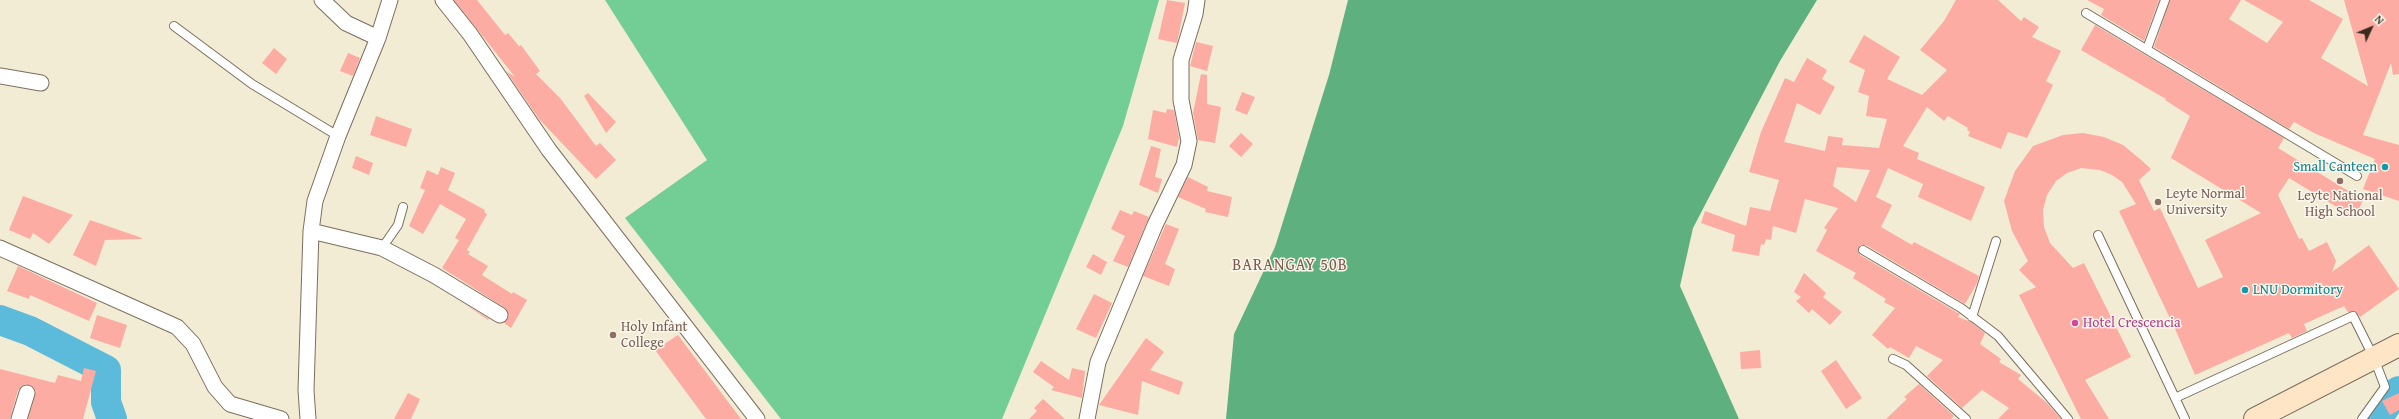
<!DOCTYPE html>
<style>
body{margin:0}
#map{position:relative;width:2399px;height:419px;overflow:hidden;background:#f2ecd4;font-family:"Gentium Book Plus",serif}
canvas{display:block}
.north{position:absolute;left:2351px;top:8px;width:40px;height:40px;-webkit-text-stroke:3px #fbf7ec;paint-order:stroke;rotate:46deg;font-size:11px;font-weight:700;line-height:16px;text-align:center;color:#3b2a1e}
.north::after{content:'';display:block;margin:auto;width:14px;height:18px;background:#3b2a1e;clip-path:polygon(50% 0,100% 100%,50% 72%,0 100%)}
</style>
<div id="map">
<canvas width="2399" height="419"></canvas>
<div class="north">N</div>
</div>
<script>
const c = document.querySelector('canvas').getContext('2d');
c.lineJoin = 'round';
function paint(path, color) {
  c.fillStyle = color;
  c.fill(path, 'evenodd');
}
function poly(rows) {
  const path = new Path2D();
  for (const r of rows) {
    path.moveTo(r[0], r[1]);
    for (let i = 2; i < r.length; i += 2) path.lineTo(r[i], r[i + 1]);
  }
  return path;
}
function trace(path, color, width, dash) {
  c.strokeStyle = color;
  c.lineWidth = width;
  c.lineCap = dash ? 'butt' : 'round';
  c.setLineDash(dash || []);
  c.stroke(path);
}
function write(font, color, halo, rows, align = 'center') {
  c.font = font + ' "Gentium Book Plus",serif';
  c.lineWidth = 3;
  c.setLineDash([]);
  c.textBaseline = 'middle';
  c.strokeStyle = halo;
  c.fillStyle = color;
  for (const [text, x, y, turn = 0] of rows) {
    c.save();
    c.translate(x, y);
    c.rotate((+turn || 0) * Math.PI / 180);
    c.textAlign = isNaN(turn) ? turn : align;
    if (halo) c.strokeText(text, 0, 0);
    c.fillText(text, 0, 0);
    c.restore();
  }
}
const green = poly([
 [605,0,1159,0,1123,126,1002,419,781,419,625,218,707,160]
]);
const forest = poly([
 [1348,0,1817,0,1780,61,1693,228,1680,286,1739,419,1226,419,1234,334,1275,247,1329,75]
]);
const river = poly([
 [0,320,30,331,106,370,106,402,112,419],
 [2377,419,2393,395,2399,391]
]);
const building = poly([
 [454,0,477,0,505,35,508,33,519,46,521,45,540,71,536,74,560,98,596,146,600,143,616,160,596,179,539,119,506,71,515,77],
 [1167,0,1185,3,1177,43,1158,39],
 [1956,0,1998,0,2021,21,2024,17,2039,27,2032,37,2061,51,2046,81,2053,85,2027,138,2008,132,2001,149,1968,136,1970,132,1967,130,1968,128,1948,116,1944,121,1927,107,1903,146,1919,153,1917,159,1985,187,1971,221,1918,197,1923,184,1888,168,1876,197,1892,205,1881,227,1912,245,1914,242,1979,276,1977,283,1965,304,1866,245,1860,245,1858,250,1860,255,1958,313,1960,314,1958,317,1971,322,1985,333,1980,344,2001,359,1999,362,2021,375,2018,379,2047,403,2061,419,1998,419,2009,408,1982,390,1962,408,1927,376,1943,360,1916,346,1909,358,1890,347,1888,349,1872,335,1895,308,1884,302,1886,299,1853,278,1856,273,1816,251,1827,230,1824,228,1838,208,1805,199,1796,233,1773,226,1771,240,1766,239,1764,245,1761,244,1759,256,1732,251,1735,235,1701,223,1705,211,1746,226,1750,207,1770,211,1779,180,1749,172,1761,132,1785,78,1794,82,1807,58,1827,70,1822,79,1835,87,1820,115,1797,103,1784,142,1825,151,1828,136,1843,138,1842,145,1879,148,1887,119,1866,116,1869,96,1858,92,1865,70,1849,62,1864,35,1900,57,1887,79,1922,95,1947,70,1920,50,1944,21],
 [1837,167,1870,170,1856,202,1833,186],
 [2087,0,2159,0,2144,41,2101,15,2104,9],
 [2170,0,2241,0,2229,19,2267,43,2283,22,2244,0,2309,0,2343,19,2321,58,2368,86,2344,0,2399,0,2399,74,2393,75,2391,63,2363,135,2399,145,2399,201,2363,189,2375,159,2314,133,2294,122,2289,129,2154,47],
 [2095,25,2284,138,2278,148,2363,200,2355,218,2289,178,2278,195,2299,239,2302,238,2309,251,2327,242,2336,261,2332,272,2369,245,2399,289,2360,317,2356,312,2348,312,2344,306,2304,324,2307,331,2292,338,2289,333,2195,375,2176,331,2119,211,2136,204,2122,182,2112,175,2100,170,2081,168,2067,173,2056,181,2047,195,2043,210,2044,227,2050,243,2073,268,2084,263,2131,357,2085,380,2109,419,2081,419,2019,295,2036,287,2019,270,2028,261,2012,231,2004,201,2015,171,2033,146,2063,135,2083,133,2104,137,2123,145,2140,159,2151,169,2139,180,2154,211,2160,208,2198,288,2223,277,2205,240,2261,213,2171,158,2190,116,2165,100,2166,99,2081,50],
 [1196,42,1213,46,1207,71,1190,66],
 [274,48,287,59,276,74,262,63],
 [348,53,360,58,353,76,340,71],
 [1201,74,1207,75,1207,104,1221,107,1215,143,1198,140,1193,113],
 [1242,92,1255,97,1247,115,1235,110],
 [588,93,616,122,606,133,584,96],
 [1167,109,1174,110,1179,138,1177,147,1148,139,1153,110,1166,113],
 [376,116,412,129,406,147,370,135],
 [1241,133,1253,144,1241,157,1229,146],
 [1151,146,1161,149,1155,177,1162,179,1158,193,1139,185],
 [356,156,373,163,369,175,352,168],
 [441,167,455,173,448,190,485,210,484,212,487,214,467,250,470,252,468,254,488,266,482,275,512,294,513,292,527,300,511,328,504,323,509,316,505,308,442,268,459,240,455,238,466,219,440,204,423,234,409,226,425,190,420,188,427,170,438,175],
 [1188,177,1208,187,1207,191,1232,197,1228,217,1205,212,1206,209,1178,197],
 [23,196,73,215,49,244,33,233,30,239,9,230],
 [1120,210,1132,215,1134,211,1149,217,1128,267,1113,261,1125,236,1111,229],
 [90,220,142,238,142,239,105,240,96,266,73,255],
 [1166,224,1179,229,1165,264,1175,269,1169,286,1143,276],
 [1093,254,1107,262,1101,275,1086,267],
 [18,266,97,303,89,321,30,295,29,299,7,291],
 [1804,273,1826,293,1823,297,1842,312,1830,325,1812,309,1809,313,1796,301,1801,297,1794,292],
 [1094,294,1112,303,1096,338,1076,329],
 [463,303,489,319,488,320],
 [97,315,127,325,120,348,90,338],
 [678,335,741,419,706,419,655,350],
 [1146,338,1164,352,1150,370,1183,382,1179,395,1142,381,1138,415,1099,405],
 [1760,350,1761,368,1741,369,1740,352],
 [1836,360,1862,398,1846,409,1821,371],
 [1041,361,1069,380,1072,368,1085,371,1082,398,1051,390,1054,387,1033,372],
 [84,368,96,371,83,419,28,419,36,391,33,387,25,384,18,390,10,419,0,419,0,369,55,383,58,375,81,381],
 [1919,384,1954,416,1951,419,1886,419,1907,399,1904,397],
 [408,393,420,399,411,419,394,419],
 [2399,393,2399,410,2390,415,2382,401],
 [1043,399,1065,419,1029,419,1037,411,1034,408]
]);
const service = poly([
 [2086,13,2357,176],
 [174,26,252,84,338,136],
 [2147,49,2165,0],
 [2098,235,2185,419],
 [382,248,398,225,403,207],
 [1863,250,1961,308,1998,336,2068,419],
 [1972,317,1996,241],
 [1893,359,1906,365,1966,419],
 [2175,398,2353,316,2374,358,2385,387,2362,419]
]);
const minor = poly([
 [322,0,346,23,378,38],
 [443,0,470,34,549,150,757,419],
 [0,76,41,83],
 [311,231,382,248,434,275,500,315],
 [0,248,177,327,193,344,215,387,230,404,281,419],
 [19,419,27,393],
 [308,419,306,390,311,231,315,201,338,136,378,38,390,0],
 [1087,419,1098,362,1155,225,1184,165,1189,141,1181,100,1181,60,1195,14,1197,0]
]);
const secondary = poly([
 [2255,419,2399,345]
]);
const markers = [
 [2385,167,4,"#0f9aa8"],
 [2340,181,4,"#8d6e63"],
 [2158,202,4,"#8d6e63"],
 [2245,290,4,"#0f9aa8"],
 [2075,323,4,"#d1479c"],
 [613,335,4,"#8d6e63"]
];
const cultureNames = [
 ["Small Canteen",2377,167],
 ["LNU Dormitory",2253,290,"left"]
];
const educationNames = [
 ["Leyte Normal",2166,194],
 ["University",2166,210],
 ["Leyte National",2340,196,"center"],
 ["High School",2340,212,"center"],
 ["Holy Infant",621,327],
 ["College",621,343]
];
const hotelNames = [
 ["Hotel Crescencia",2083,323]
];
const quarterNames = [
 ["BARANGAY 50B",1290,266]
];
paint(green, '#73ce95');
paint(forest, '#5eb17e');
trace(river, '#5cbbdb', 30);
paint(building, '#fdaca3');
trace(service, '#7b6e5e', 10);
trace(minor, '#7b6e5e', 17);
trace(secondary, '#7b6e5e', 24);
trace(service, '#fff', 8);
trace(minor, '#fff', 15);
trace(secondary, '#fde5c5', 22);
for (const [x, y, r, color] of markers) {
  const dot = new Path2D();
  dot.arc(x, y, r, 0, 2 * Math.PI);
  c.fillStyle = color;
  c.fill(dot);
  trace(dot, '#fbf7ec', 1.5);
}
write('14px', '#0d838f', '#fbf7ec', cultureNames, 'right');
write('14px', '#785e54', '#fbf7ec', educationNames, 'left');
write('14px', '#b23c85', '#fbf7ec', hotelNames, 'left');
c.letterSpacing = '1px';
write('16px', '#7f584d', '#fbf7ec', quarterNames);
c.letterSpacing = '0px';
</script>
